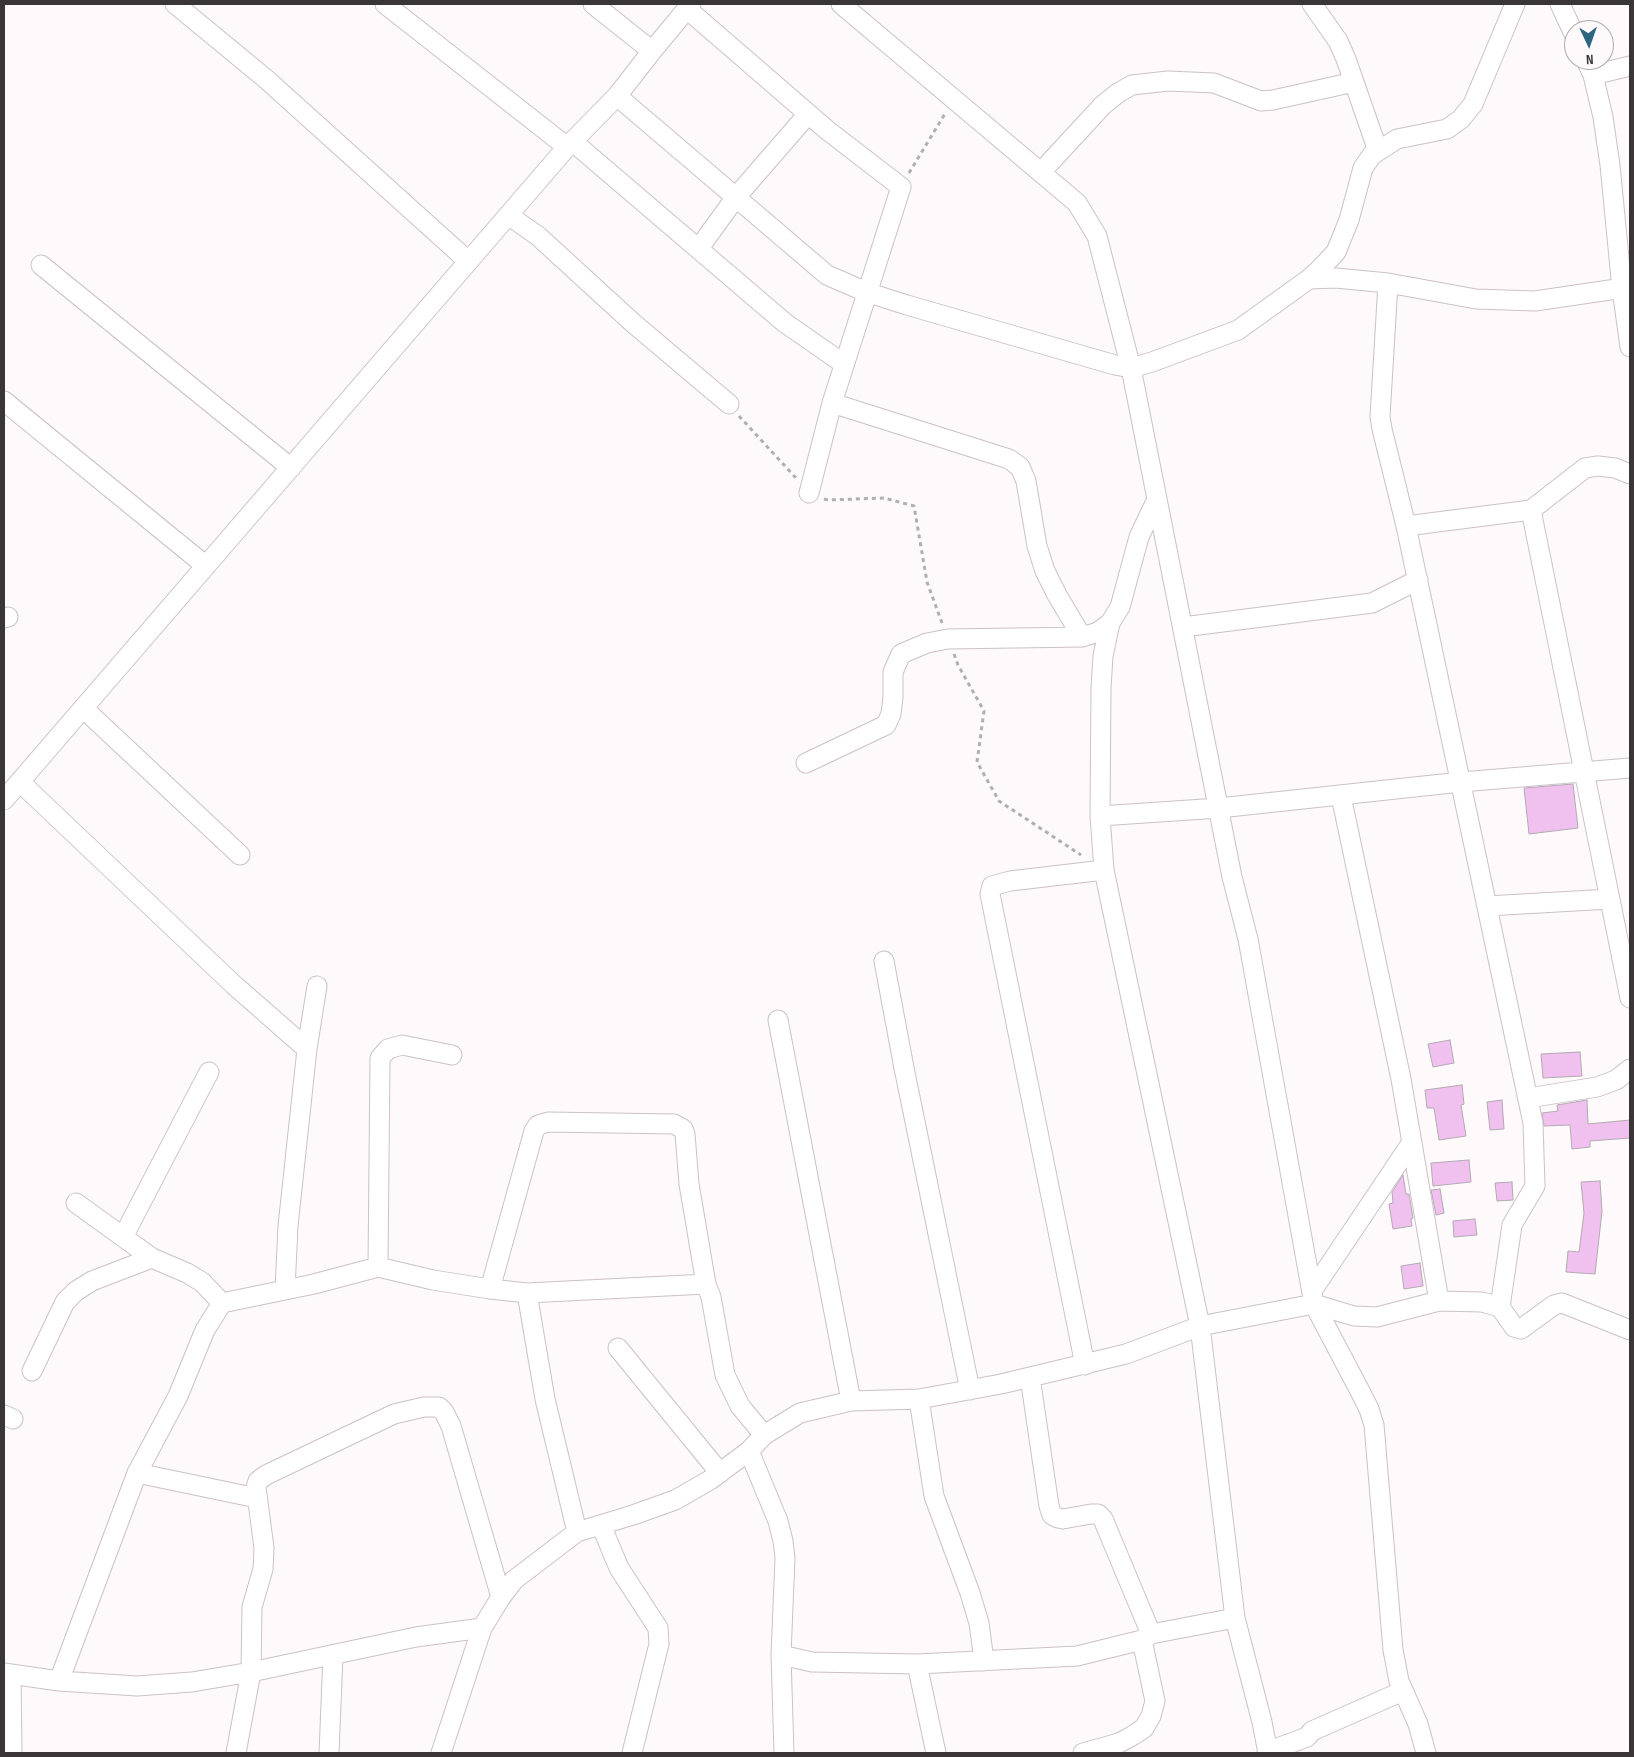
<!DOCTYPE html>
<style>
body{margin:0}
#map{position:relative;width:1634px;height:1757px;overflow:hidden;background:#fef9fb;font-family:"Sofia Sans Condensed",sans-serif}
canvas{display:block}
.frame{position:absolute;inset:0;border:5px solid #3a3537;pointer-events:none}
.north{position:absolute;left:1564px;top:20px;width:50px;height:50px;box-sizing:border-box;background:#fef9fb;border:1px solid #b0abad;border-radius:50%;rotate:177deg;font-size:14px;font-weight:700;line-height:20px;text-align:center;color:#3a3537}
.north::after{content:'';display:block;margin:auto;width:18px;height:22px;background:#2d6680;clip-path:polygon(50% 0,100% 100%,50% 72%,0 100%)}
</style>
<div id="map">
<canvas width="1634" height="1757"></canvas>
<div class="frame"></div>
<div class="north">N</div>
</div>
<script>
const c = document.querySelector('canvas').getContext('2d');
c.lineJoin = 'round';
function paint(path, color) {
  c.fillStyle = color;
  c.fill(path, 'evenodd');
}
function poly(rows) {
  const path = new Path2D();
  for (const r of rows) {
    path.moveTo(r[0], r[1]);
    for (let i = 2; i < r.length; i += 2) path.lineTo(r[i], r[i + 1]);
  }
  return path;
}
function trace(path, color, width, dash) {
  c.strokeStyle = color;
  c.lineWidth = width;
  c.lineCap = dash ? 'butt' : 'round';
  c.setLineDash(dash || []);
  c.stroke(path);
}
const building = poly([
 [1573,784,1578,828,1529,834,1524,788,1573,784],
 [1450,1040,1454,1063,1433,1067,1428,1044,1450,1040],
 [1580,1052,1582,1076,1543,1078,1541,1054,1580,1052],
 [1462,1085,1464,1104,1461,1105,1466,1136,1439,1140,1434,1108,1427,1108,1425,1090,1462,1085],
 [1502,1100,1504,1129,1490,1130,1487,1102,1502,1100],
 [1587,1100,1588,1124,1630,1120,1630,1138,1590,1141,1590,1147,1572,1149,1570,1125,1544,1126,1542,1113,1558,1111,1557,1105,1587,1100],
 [1469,1160,1471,1182,1433,1186,1431,1163,1469,1160],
 [1403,1175,1406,1194,1409,1194,1413,1218,1411,1219,1412,1226,1393,1229,1389,1204,1393,1203,1392,1192,1403,1175],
 [1600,1181,1602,1211,1595,1274,1566,1272,1568,1251,1579,1252,1584,1213,1581,1182,1600,1181],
 [1512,1182,1513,1200,1497,1201,1495,1183,1512,1182],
 [1440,1189,1444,1213,1436,1215,1431,1190,1440,1189],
 [1475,1219,1477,1235,1454,1237,1453,1221,1475,1219],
 [1420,1263,1423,1286,1404,1289,1401,1266,1420,1263]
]);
const path = poly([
 [909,173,946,112],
 [739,416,796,478],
 [824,499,828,500,884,498,914,506,927,582,942,623],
 [954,654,958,665,984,711,977,762,999,801,1081,855]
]);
const minor = poly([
 [175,4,266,79,468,261],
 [385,4,567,147],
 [593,4,652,51],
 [841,4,1077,203,1097,236,1131,368,1232,877,1248,939,1314,1304,1362,1395,1369,1409,1374,1425,1393,1650,1399,1681,1418,1724,1426,1753],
 [1312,4,1338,41,1346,59,1378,151],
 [1560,4,1574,34],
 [687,9,827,130,901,187,832,403,809,493],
 [1586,60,1593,75,1603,117,1610,165,1622,289,1630,347],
 [1593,75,1630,66],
 [617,96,827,275,866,292,907,305,1115,365,1131,368,1152,362,1238,330,1309,279,1320,269,1336,252,1349,220,1363,168,1372,155,1397,139,1447,129,1461,119,1473,104,1515,4],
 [572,141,785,323,844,364],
 [1041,172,1103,105,1118,93,1132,85,1168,81,1214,83,1261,101,1273,100,1354,82],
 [508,215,538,236,633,323,729,404],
 [699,248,736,197,808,114],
 [41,265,291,468],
 [1309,279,1336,278,1388,283,1476,299,1535,301,1630,287],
 [1388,283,1380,417,1382,429,1406,526,1533,1123,1535,1186,1512,1225,1500,1307],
 [4,401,206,566],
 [832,403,1009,459,1020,467,1026,481,1037,546,1045,571,1057,595,1082,637],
 [1531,510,1630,998],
 [1406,526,1531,510,1585,468,1598,466,1615,468,1630,474],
 [4,618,8,617],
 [1183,627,1372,603,1418,580],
 [83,708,240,855],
 [806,763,886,725,891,714,893,697,893,672,901,654,927,643,948,639,1082,637,1098,632,1110,623,1120,607,1139,537,1157,499],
 [20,782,234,985,307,1049],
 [1341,796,1401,1079,1439,1301],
 [4,800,567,147,617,96,652,51,691,4],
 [1100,816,1101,688,1103,656,1110,623],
 [1487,906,1610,899],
 [884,961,904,1068,970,1390],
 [778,1020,851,1401],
 [1528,1098,1597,1087,1616,1080,1630,1069],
 [76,1203,152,1258,187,1273,202,1282,222,1303],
 [123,1237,209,1072],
 [378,1267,380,1058,388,1049,402,1045,452,1055],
 [490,1289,534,1131,538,1125,548,1122,674,1124,683,1129,685,1134,689,1184,706,1284],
 [285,1290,288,1226,307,1049,317,986],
 [1312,1291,1412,1142],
 [527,1293,545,1399,577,1532],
 [618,1348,720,1473],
 [1085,1365,990,894,992,886,1010,881,1104,870],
 [32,1371,65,1302,76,1291,92,1281,152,1258],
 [1030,1377,1049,1506,1052,1515,1058,1518,1063,1519,1091,1514,1098,1514,1103,1519,1151,1634],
 [919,1399,934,1496,970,1593,979,1623,984,1661],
 [4,1415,13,1419],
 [749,1451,778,1521,783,1541,785,1558,781,1655,784,1753],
 [137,1473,257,1498],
 [601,1525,619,1568,658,1628,659,1644,632,1753],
 [781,1655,812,1662,917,1664,1077,1656,1142,1640,1151,1634,1235,1618],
 [917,1664,936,1753],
 [4,1673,59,1681,137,1686,192,1682,251,1672,416,1637,482,1628],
 [11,1675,12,1753],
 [59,1681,137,1473,178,1396,205,1330,222,1303,314,1284,378,1267,433,1280,490,1289,527,1293,706,1284,711,1297,725,1375,740,1406,764,1435],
 [1267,1752,1307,1737,1312,1731,1403,1691],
 [236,1753,251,1672,252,1607,263,1569,264,1548,256,1487,258,1481,266,1475,394,1414,424,1407,439,1407,444,1412,451,1426,501,1597],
 [329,1753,333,1655],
 [441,1753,482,1628,501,1597,514,1580,577,1532,633,1515,675,1500,710,1480,749,1451,764,1435,800,1413,851,1401,919,1399,1001,1384,1126,1354,1200,1326,1314,1304,1354,1316,1377,1317,1439,1301,1482,1302,1500,1307,1514,1327,1521,1329,1554,1305,1562,1303,1630,1330],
 [1083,1753,1119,1743,1132,1736,1144,1728,1151,1716,1155,1701,1142,1640],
 [1268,1753,1262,1722,1235,1618,1200,1326,1104,870,1100,816,1219,808,1461,782,1630,768]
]);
paint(building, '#f0c0ef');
trace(building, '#b2aab2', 1);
trace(minor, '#ccc1c6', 21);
trace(path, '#b3aeb0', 3, [4, 4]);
trace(minor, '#fff', 19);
</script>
